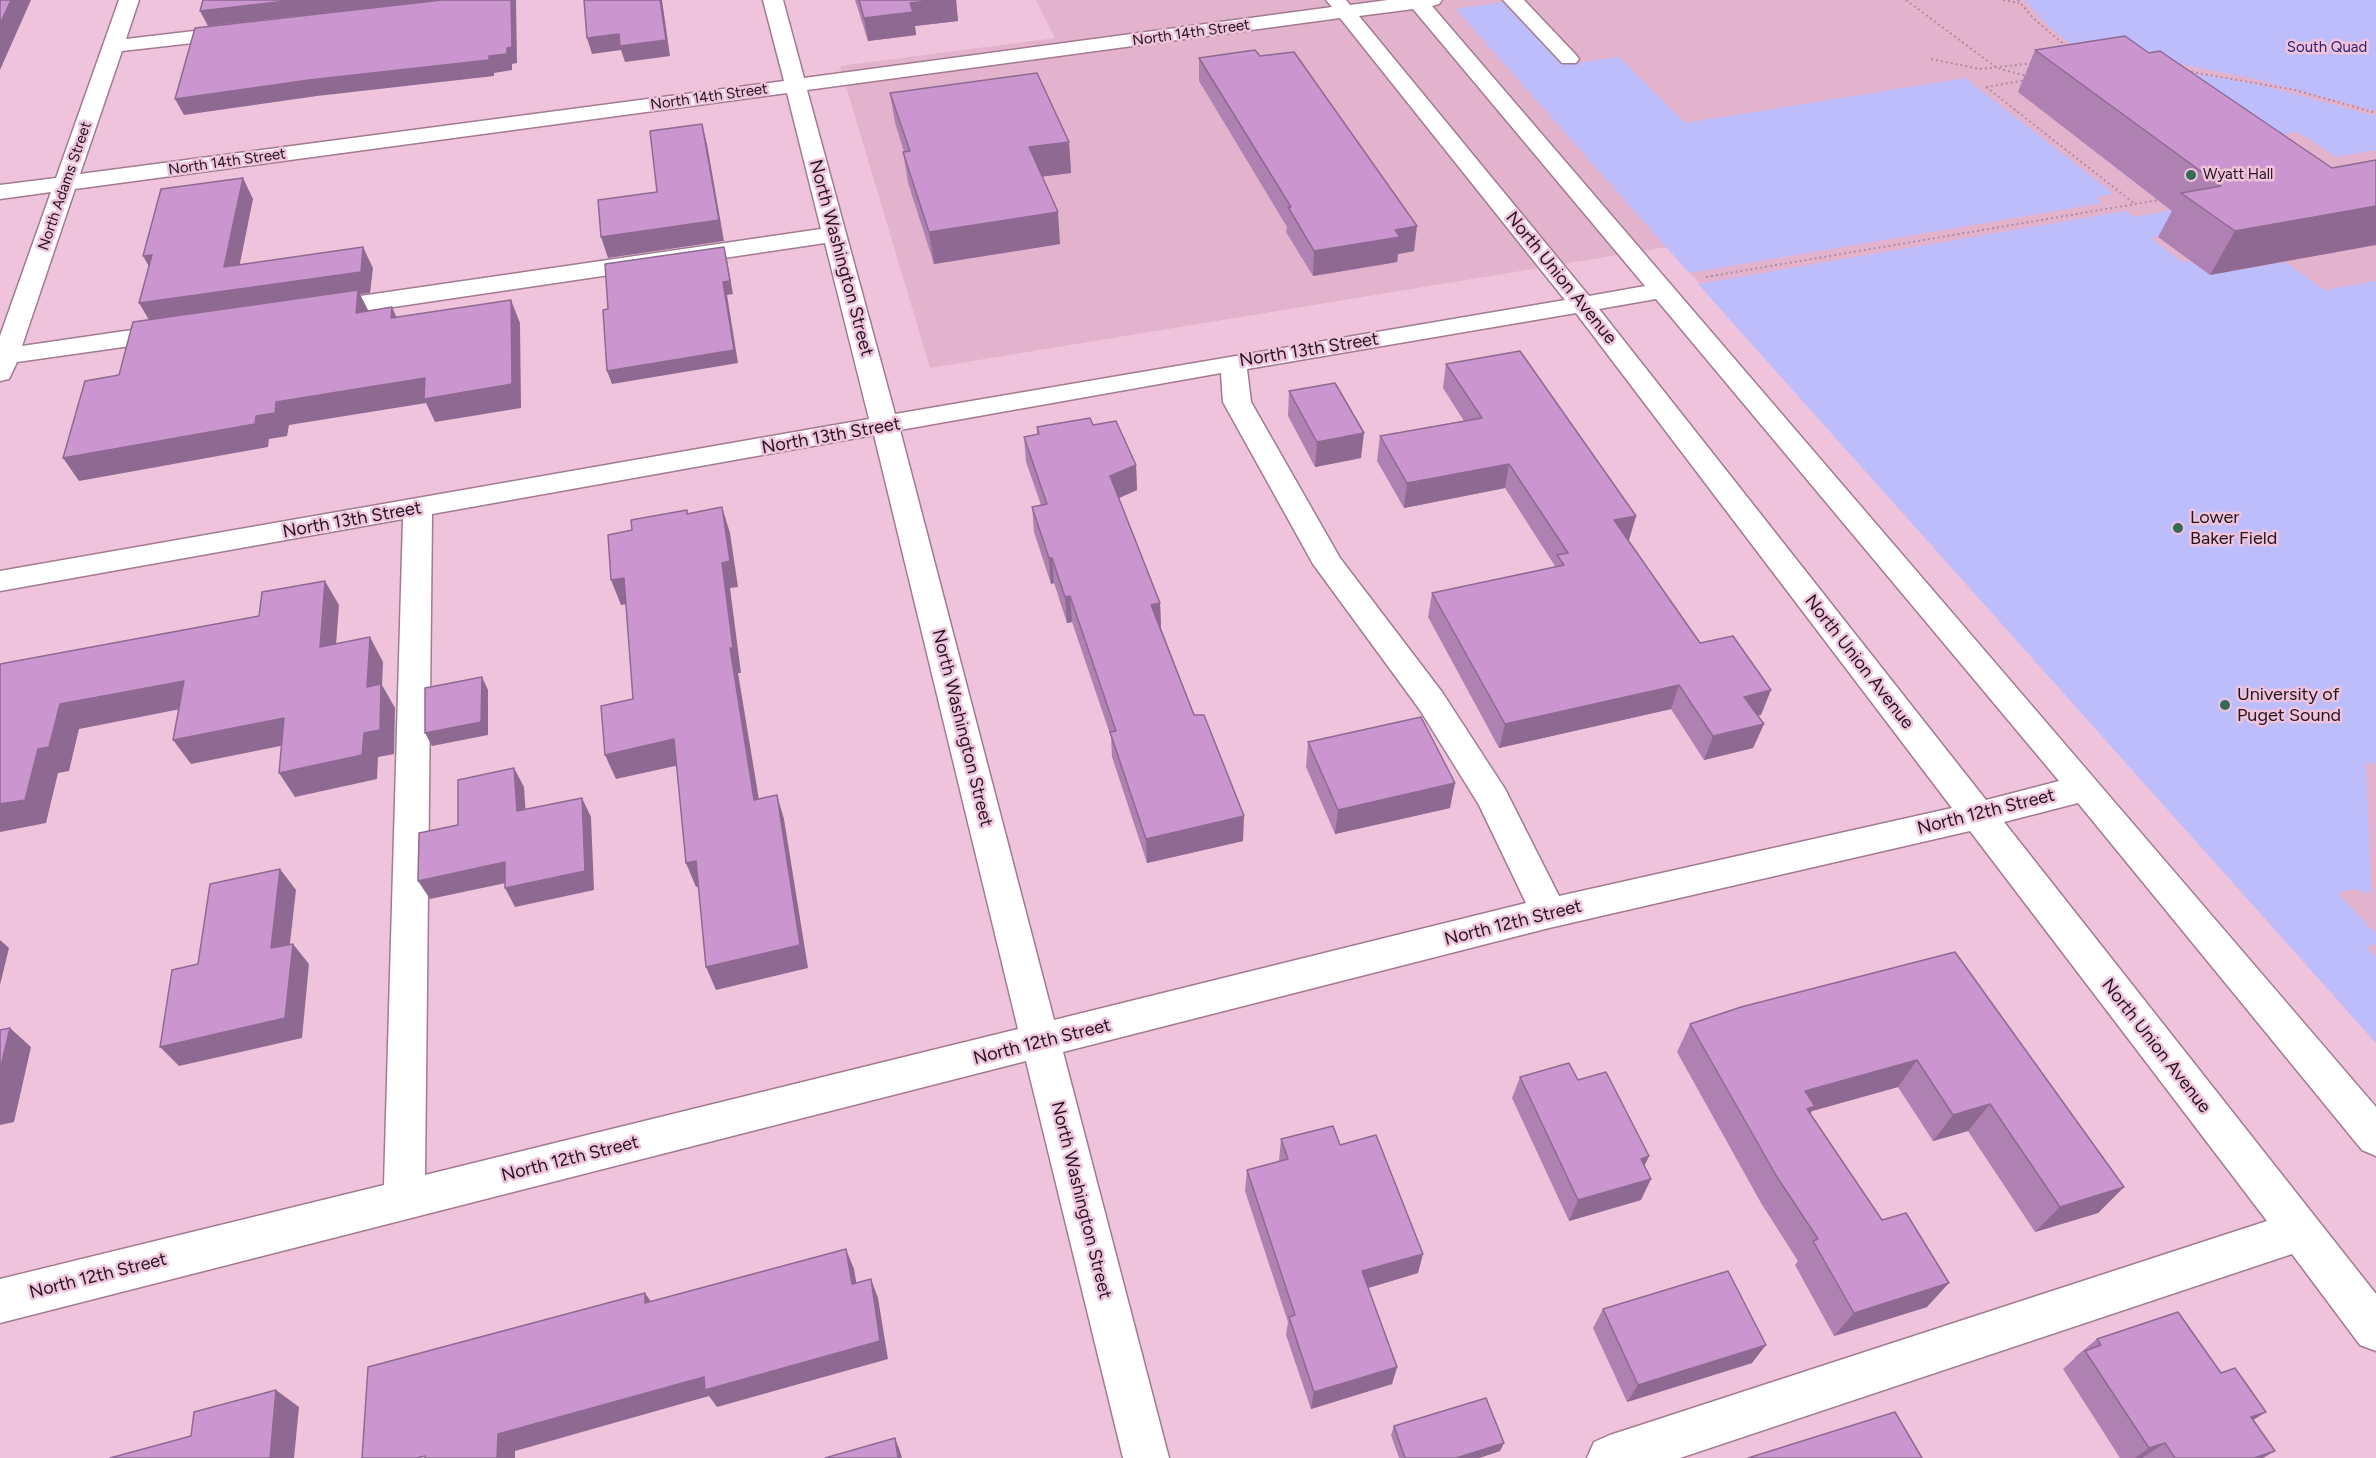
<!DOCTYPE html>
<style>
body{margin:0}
canvas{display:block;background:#eec3db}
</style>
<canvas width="2376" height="1458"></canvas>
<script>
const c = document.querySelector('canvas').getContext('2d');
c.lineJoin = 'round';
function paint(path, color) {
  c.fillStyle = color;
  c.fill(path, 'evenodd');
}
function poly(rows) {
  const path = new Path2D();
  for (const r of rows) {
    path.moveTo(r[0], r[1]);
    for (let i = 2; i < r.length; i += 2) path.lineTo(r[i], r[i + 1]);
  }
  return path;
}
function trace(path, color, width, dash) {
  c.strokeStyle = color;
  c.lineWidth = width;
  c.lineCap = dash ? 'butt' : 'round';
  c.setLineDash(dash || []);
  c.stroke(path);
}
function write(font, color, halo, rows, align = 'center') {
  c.font = font + ' Figtree,sans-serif';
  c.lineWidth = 5;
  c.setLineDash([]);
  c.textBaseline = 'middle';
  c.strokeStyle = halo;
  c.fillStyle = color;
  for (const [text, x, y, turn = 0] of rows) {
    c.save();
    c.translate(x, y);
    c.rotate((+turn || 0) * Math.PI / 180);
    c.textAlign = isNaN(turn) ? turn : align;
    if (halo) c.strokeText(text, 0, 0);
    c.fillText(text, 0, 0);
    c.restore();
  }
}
const built = poly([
 [1036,0,2376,0,2376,1043,1667,247,930,368,840,66,1055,38]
]);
const green = poly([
 [2025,0,2376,0,2376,111,2251,78,2159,60,2080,50,2050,28],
 [1503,2,1562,65,1619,57,1685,123,1965,78,2114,194,2096,197,2102,203,1689,273,1456,9],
 [2190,73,2261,85,2376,116,2376,150,2336,157,2298,132,2260,139],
 [2172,210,2197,230,2151,238,2182,262,2190,261,2210,275,2285,262,2324,290,2376,281,2376,765,2366,762,2371,894,2354,889,2338,893,2376,934,2376,944,2366,947,2376,958,2376,1043,1698,284,2125,211,2134,217]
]);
const path = poly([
 [1906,0,1997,68,2027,76],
 [2003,0,2019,3],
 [2018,0,2034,19,2067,47],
 [1931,59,1980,69,2034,63],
 [2186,71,2295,90,2376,113],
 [1986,87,2026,80],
 [1986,87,2135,204],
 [1706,277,2159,200]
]);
const minor = poly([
 [119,0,139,0,126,39,237,26,244,28,247,32,244,36,237,38,122,51,80,174,784,81,763,0,783,0,804,78,1332,7,1326,0,1346,0,1350,5,1388,0,1442,0,1439,4,1432,6,2376,1107,2376,1156,2362,1150,2078,803,2004,822,2376,1294,2376,1351,2360,1345,2292,1254,1680,1458,1587,1458,1594,1442,1610,1435,2267,1221,1970,831,1549,928,1063,1052,1169,1458,1123,1458,1026,1061,0,1323,0,1279,384,1185,403,519,0,591,0,571,869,419,825,243,319,318,310,315,306,310,310,305,319,302,821,229,787,93,75,189,22,346,173,324,182,327,186,332,182,337,173,340,17,362,9,379,0,381,0,336,51,192,0,199,0,185,56,178,119,0],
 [1413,9,1645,286,1589,296,1359,16,1413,9],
 [1340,18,1565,300,895,414,807,90,1340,18],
 [1656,299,2059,781,1986,800,1599,309,1656,299],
 [1576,313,1952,808,1559,896,1505,789,1442,692,1340,558,1251,402,1247,369,1576,313],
 [1221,373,1223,402,1313,564,1420,710,1479,805,1526,903,1054,1020,900,430,1221,373],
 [874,435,1018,1029,425,1175,432,514,874,435],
 [1503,0,1524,0,1576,55,1579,59,1576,63,1562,63,1503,0]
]);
const wall = poly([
 [855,0,956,0,958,21,915,26,916,35,868,41],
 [2035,50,2149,53,2332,168,2210,275,2158,237,2172,211,2018,92],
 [1260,56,1414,251,1398,254,1397,262,1313,276,1286,232,1287,227,1199,81,1199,58],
 [890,93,1069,142,1071,173,1042,176,1060,244,934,264,908,183,903,152,904,152,895,123],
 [1446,364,1636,516,1628,541,1700,643,1761,715,1757,715,1764,724,1753,748,1704,760,1671,709,1499,748,1428,617,1432,593,1555,567,1555,566,1505,488,1404,508,1377,461,1380,436,1464,421,1443,388],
 [1289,391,1361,458,1315,467,1288,416],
 [1093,425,1136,465,1137,490,1119,498,1160,603,1161,628,1243,841,1147,863,1112,757,1111,737,1072,622,1067,623,1054,583,1051,584,1034,532,1032,507,1041,505,1026,462,1024,437,1037,435,1037,427],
 [1308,742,1450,808,1335,834,1306,767],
 [1955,952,2124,1187,2098,1213,2035,1232,1968,1131,1933,1141,1898,1087,1812,1111,1810,1113,1927,1307,1834,1336,1795,1265,1798,1261,1761,1203,1677,1052,1690,1024],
 [1520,1077,1578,1080,1649,1156,1644,1166,1641,1200,1569,1221,1512,1098],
 [1281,1139,1340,1145,1418,1273,1368,1288,1397,1367,1392,1384,1311,1409,1286,1335,1288,1322,1245,1191,1247,1170,1279,1161],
 [1603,1309,1752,1363,1627,1402,1593,1328],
 [2097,1339,2253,1420,2263,1458,2120,1458,2063,1369,2075,1358,2075,1357],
 [1394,1426,1500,1451,1479,1458,1399,1458,1391,1435]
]);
const shadedWall = poly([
 [11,0,31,0,0,70,0,24],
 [295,0,441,0,208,26,200,11],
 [511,0,516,0,517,63,512,64,512,70,494,73,494,76,317,96,184,115,175,99,309,80,489,56,507,48],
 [660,0,662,0,670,56,625,62,621,50,592,54,587,38],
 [937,0,956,0,958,21,915,26,916,35,868,41,864,18,910,3],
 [702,124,707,144,724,241,608,258,601,237,719,220],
 [1069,142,1071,173,1032,178,1029,147],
 [243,178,253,199,235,288,224,267],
 [2376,206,2376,245,2210,275,2235,231],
 [1058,212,1060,244,934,264,929,232],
 [1417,226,1414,251,1398,254,1397,262,1313,276,1314,251,1395,230],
 [363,247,373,268,370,293,360,294,369,312,152,325,139,303],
 [724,247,727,260,733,294,727,295,738,363,612,384,607,371,723,282],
 [152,255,155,277,143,256],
 [511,300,520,323,521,408,435,422,426,403,289,425,287,436,269,439,268,447,79,481,63,458,256,416,276,402],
 [392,307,402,330,391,318],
 [1364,433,1361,458,1315,467,1317,442],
 [1509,464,1505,488,1404,508,1407,483],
 [1136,465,1137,490,1112,501,1110,476],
 [722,507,730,533,738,587,730,588,741,673,738,673,763,824,754,800,730,648,722,563],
 [1636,516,1629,540,1607,545,1614,520],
 [1049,558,1052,558,1054,583,1051,584],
 [624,578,633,603,621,605,611,580],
 [325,581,339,605,334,672,320,647],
 [1070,596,1072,622,1067,623,1065,597],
 [1160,603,1161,628,1151,605],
 [370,637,383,662,382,685,395,708,394,754,378,757,377,779,295,797,279,773,367,687],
 [482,677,488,690,488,735,432,746,425,733],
 [184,681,201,705,79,729,69,771,58,773,46,823,0,832,0,804,38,749,60,704],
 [1679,685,1671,709,1499,748,1505,724],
 [1771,690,1761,715,1735,721,1744,697],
 [284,718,300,742,191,764,173,740],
 [1764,724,1753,748,1704,760,1713,736],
 [674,739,684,764,616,779,605,755],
 [514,768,524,787,527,831,517,811],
 [1455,783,1450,808,1335,834,1338,810],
 [777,795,784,819,808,968,716,990,706,967],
 [582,798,591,817,594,890,515,907,505,888],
 [1244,816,1243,841,1147,863,1146,839],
 [696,861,705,885,696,887,686,863],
 [505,862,515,881,430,899,418,881],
 [280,869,296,890,287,969,271,948],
 [0,940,9,948,0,985],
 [293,944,309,964,302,1038,179,1066,160,1047],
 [10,1028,31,1047,14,1122,0,1125,0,1070],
 [1917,1060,1898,1087,1812,1111,1798,1133,1805,1091],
 [1990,1104,1968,1131,1933,1141,1953,1115],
 [1649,1156,1639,1177,1641,1159],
 [1651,1179,1641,1200,1569,1221,1578,1200],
 [2124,1187,2098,1213,2035,1232,2060,1207],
 [846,1249,854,1269,860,1304,852,1284],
 [1423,1254,1418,1273,1358,1291,1362,1271],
 [871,1279,878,1298,888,1359,717,1407,709,1396,515,1451,515,1458,497,1458,498,1434],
 [1949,1283,1927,1307,1834,1336,1854,1313],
 [645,1293,658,1312,645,1303],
 [1766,1345,1752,1363,1627,1402,1638,1385],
 [1397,1367,1392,1384,1311,1409,1314,1392],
 [276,1390,299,1407,294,1458,270,1458],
 [2266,1412,2239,1429,2251,1417],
 [895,1438,900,1451,902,1458,898,1458],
 [1504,1443,1500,1451,1479,1458,1456,1458],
 [2165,1443,2142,1458,2135,1458,2149,1448],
 [2275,1451,2263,1458,2254,1458]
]);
const building = poly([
 [0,0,11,0,0,24,0,0],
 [203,0,295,0,200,11,203,0],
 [442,0,511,0,512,47,507,48,507,54,489,56,489,60,309,80,175,99,195,28,442,0],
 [584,0,660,0,666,40,620,46,619,34,587,38,584,0],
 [859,0,937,0,910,3,913,12,864,18,859,0],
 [2125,36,2149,53,2160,51,2332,168,2376,160,2376,206,2235,231,2181,193,2221,186,2035,50,2125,36],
 [1255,50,1260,56,1294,52,1417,226,1395,230,1400,237,1314,251,1288,207,1291,207,1199,58,1255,50],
 [1037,73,1069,142,1029,147,1058,212,929,232,903,152,910,151,890,93,1037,73],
 [702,124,719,220,601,237,598,200,657,192,650,131,702,124],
 [243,178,224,267,363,247,361,272,139,303,152,255,143,256,161,189,243,178],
 [724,247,730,281,723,282,734,350,607,371,603,310,608,309,605,264,724,247],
 [358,290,356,313,392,307,391,318,511,300,512,384,424,399,425,378,276,402,275,413,256,416,255,424,63,458,85,381,119,375,133,322,358,290],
 [1520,351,1636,516,1614,520,1700,643,1733,636,1771,690,1744,697,1764,724,1713,736,1679,685,1505,724,1432,593,1564,565,1557,555,1568,553,1509,464,1407,483,1380,436,1482,418,1446,364,1520,351],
 [1335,383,1364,433,1317,442,1289,391,1335,383],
 [1090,418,1093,425,1116,421,1136,465,1110,476,1160,603,1151,605,1194,715,1204,715,1244,816,1146,839,1110,732,1116,731,1070,596,1065,597,1052,558,1049,558,1032,507,1047,504,1024,437,1039,434,1037,427,1090,418],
 [722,507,730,561,722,563,733,648,730,648,754,800,777,795,800,945,706,967,696,861,686,863,674,739,605,755,601,706,633,699,624,578,611,580,608,535,632,530,631,520,687,510,687,514,722,507],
 [325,581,320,647,370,637,367,687,381,684,380,730,364,733,362,755,279,773,284,718,173,740,184,681,60,704,49,747,38,749,25,800,0,804,0,664,259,616,262,592,325,581],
 [482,677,481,722,425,733,425,688,482,677],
 [1421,717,1455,783,1338,810,1308,742,1421,717],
 [514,768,517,811,582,798,585,871,505,888,505,862,418,881,419,833,458,825,458,780,514,768],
 [280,869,271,948,293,944,285,1018,160,1047,172,970,198,964,210,884,280,869],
 [1955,952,2124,1187,2060,1207,1990,1104,1953,1115,1917,1060,1805,1091,1815,1106,1807,1109,1882,1220,1906,1213,1949,1283,1854,1313,1813,1241,1818,1239,1777,1177,1690,1024,1741,1007,1955,952],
 [10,1028,0,1070,0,1030,10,1028],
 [1569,1063,1578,1080,1606,1072,1649,1156,1641,1159,1651,1179,1578,1200,1520,1077,1569,1063],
 [1333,1126,1340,1145,1376,1135,1423,1254,1362,1271,1397,1367,1314,1392,1289,1317,1295,1315,1247,1170,1288,1159,1281,1139,1333,1126],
 [846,1249,852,1284,871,1279,880,1341,705,1390,704,1377,498,1434,497,1458,425,1458,425,1456,417,1458,362,1458,368,1367,645,1293,645,1303,846,1249],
 [1728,1271,1766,1345,1638,1385,1603,1309,1728,1271],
 [2178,1312,2221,1373,2235,1368,2266,1412,2251,1417,2275,1451,2254,1458,2175,1458,2165,1443,2149,1448,2085,1351,2101,1345,2097,1339,2178,1312],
 [276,1390,270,1458,110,1458,191,1436,194,1412,276,1390],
 [1486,1398,1504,1443,1456,1458,1405,1458,1394,1426,1486,1398],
 [1895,1412,1922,1458,1748,1458,1895,1412],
 [895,1438,898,1458,825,1458,895,1438]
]);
const markers = [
 [2191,175,6,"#336b54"],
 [2178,528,6,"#336b54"],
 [2225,705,6,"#336b54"]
];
const farStreetnames = [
 ["North 14th Street",1191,33,-8],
 ["North 14th Street",709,97,-8],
 ["North 14th Street",227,162,-8],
 ["North Adams Street",65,186,-71]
];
const farParknames = [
 ["South Quad",2327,48]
];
const farPoinames = [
 ["Wyatt Hall",2203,175]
];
const streetNames = [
 ["North Washington Street",841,258,75],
 ["North Union Avenue",1561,278,51],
 ["North 13th Street",1309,350,-9],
 ["North 13th Street",831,436,-10],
 ["North 13th Street",352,520,-10],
 ["North Union Avenue",1859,662,52],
 ["North Washington Street",962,728,76],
 ["North 12th Street",1986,812,-14],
 ["North 12th Street",1513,923,-14],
 ["North 12th Street",1042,1042,-14],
 ["North Union Avenue",2156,1046,52],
 ["North 12th Street",570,1159,-14],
 ["North Washington Street",1081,1200,76],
 ["North 12th Street",98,1276,-14]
];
const poiNames = [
 ["Lower",2190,518],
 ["Baker Field",2190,539],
 ["University of",2237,695],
 ["Puget Sound",2237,716]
];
paint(built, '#e3b3cd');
paint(green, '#bdbdfc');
trace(minor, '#a27b91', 3);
trace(path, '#af8ca0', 2, [2, 3]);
paint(minor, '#fff');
paint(wall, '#af81b2');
paint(shadedWall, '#8e6991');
paint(building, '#cb96cf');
trace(building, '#8e6991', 1.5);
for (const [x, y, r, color] of markers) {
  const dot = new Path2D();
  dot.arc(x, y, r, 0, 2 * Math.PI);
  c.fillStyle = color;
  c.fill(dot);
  trace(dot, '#eec3db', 2);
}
write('15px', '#24151e', '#eec3db', farStreetnames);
write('15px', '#2f2271', '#eec3db', farParknames);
write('15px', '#24151e', '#eec3db', farPoinames, 'left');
write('18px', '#24151e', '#eec3db', streetNames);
write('18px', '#24151e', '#eec3db', poiNames, 'left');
</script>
